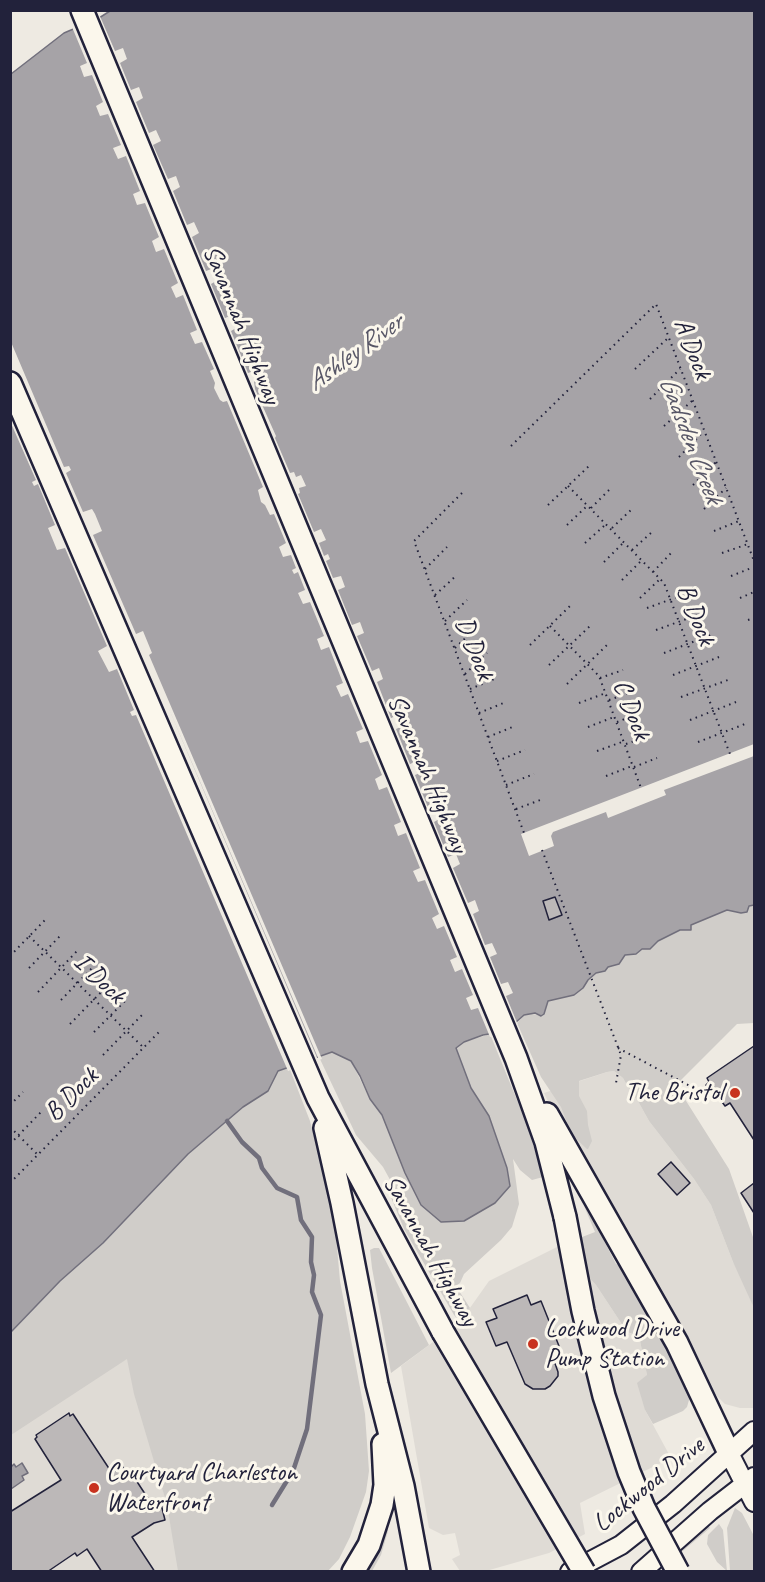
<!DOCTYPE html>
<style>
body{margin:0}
#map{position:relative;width:765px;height:1582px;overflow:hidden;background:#eeeae2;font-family:Caveat,sans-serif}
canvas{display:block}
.frame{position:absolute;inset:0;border:12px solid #22223b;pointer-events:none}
</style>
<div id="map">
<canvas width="765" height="1582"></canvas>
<div class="frame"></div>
</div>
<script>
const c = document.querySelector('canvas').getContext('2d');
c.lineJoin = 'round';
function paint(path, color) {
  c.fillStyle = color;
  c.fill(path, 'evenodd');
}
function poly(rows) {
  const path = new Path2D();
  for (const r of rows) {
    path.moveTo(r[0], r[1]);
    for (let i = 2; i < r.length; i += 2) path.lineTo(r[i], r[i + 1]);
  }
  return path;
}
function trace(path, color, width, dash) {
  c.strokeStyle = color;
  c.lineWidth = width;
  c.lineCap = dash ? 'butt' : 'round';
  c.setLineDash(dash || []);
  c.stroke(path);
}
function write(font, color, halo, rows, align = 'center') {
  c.font = font + ' Caveat,sans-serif';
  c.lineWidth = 6;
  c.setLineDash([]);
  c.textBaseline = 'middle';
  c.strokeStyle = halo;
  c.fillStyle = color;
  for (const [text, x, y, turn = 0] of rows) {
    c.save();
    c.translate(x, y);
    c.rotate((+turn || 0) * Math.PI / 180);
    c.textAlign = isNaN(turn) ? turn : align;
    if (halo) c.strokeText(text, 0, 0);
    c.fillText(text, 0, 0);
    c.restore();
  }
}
const built = poly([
 [614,1071,623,1078,629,1089,639,1103,649,1121,694,1179,711,1205,733,1262,745,1284,754,1308,754,1408,740,1408,725,1404,713,1392,564,1134,544,1093,607,1072],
 [559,1246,596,1285,627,1332,639,1336,647,1375,645,1410,671,1458,580,1503,585,1534,549,1553,486,1571,460,1571,452,1559,460,1555,455,1533,443,1535,429,1528,401,1366,460,1322,489,1281],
 [128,1358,167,1506,180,1571,11,1572,11,1426]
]);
const green = poly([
 [754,905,754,1023,737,1024,676,1085,729,1169,754,1240,754,1308,733,1262,711,1205,694,1179,649,1121,639,1103,629,1089,623,1078,614,1071,607,1072,579,1081,579,1096,587,1111,588,1125,592,1141,588,1149,587,1149,572,1135,561,1107,541,1077,517,1023,524,1015,529,1013,541,1016,544,1014,548,1001,574,995,596,973,608,967,619,964,625,955,636,954,642,949,650,949,658,941,680,930,691,930,691,925,727,909,742,913,747,912,749,906],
 [490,1034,526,1122,543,1177,532,1180,520,1170,513,1159,519,1204,512,1227,501,1240,464,1274,460,1283,456,1286,470,1308,460,1322,454,1315,404,1229,390,1195,390,1190,394,1187,383,1167,356,1135,319,1057,332,1052,351,1061,370,1099,382,1115,394,1141,464,1221,495,1203,510,1185,507,1168,489,1116,471,1088,455,1048,464,1042],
 [289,1067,310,1121,334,1213,340,1281,365,1414,369,1471,366,1492,350,1537,339,1559,328,1571,178,1571,167,1505,134,1394,127,1359,11,1435,11,1332,60,1281,103,1243,188,1154,243,1107,268,1091,278,1071],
 [584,1206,596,1225,616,1264,619,1265,691,1393,687,1407,683,1411,653,1424,645,1410,637,1383,647,1375,639,1336,627,1332,596,1285,559,1246,595,1232],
 [374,1248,379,1248,429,1345,391,1373,372,1268,370,1250],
 [735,1508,742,1513,754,1536,754,1571,730,1571,727,1528],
 [385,1524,388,1526,388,1531,381,1555,372,1571,363,1572],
 [719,1524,723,1530,727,1571,717,1562,707,1544,708,1535],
 [708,1525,710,1528,659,1571,654,1572]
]);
const water = poly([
 [110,11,754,11,754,905,749,906,747,912,741,913,727,910,691,925,691,930,680,930,658,941,650,949,642,949,636,954,625,955,619,964,608,967,605,971,596,973,588,980,583,988,574,995,548,1001,544,1014,541,1016,535,1013,524,1015,506,1031,483,1035,464,1042,456,1048,471,1088,489,1116,507,1168,510,1186,495,1203,464,1221,441,1222,421,1205,405,1173,382,1115,370,1099,360,1076,351,1061,332,1052,278,1071,268,1091,243,1107,188,1154,103,1243,60,1281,11,1332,11,74,64,33,99,18,110,11],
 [22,1463,28,1473,22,1476,24,1480,11,1489,11,1467,14,1464,16,1467,22,1463]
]);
const pier = poly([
 [99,14,115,51,123,48,127,59,120,63,131,90,139,87,143,98,136,102,149,133,156,130,161,141,153,145,168,179,176,176,180,187,173,191,187,225,194,222,199,233,192,237,206,271,214,268,218,280,211,284,225,318,233,315,238,327,231,331,242,358,246,356,248,360,244,363,248,373,254,371,258,379,254,381,255,389,276,436,275,438,290,473,294,472,296,477,301,475,306,486,299,488,300,493,298,494,314,532,321,529,326,540,319,543,324,556,328,554,330,559,326,561,333,578,341,576,345,587,338,590,352,625,360,622,364,633,357,636,372,671,379,668,383,679,377,682,391,718,398,715,403,726,396,729,410,764,417,761,422,772,415,775,429,810,436,808,441,818,434,822,448,857,456,854,460,864,453,868,468,903,475,900,479,911,473,914,485,945,492,943,497,954,490,957,501,984,508,982,513,993,506,996,518,1025,507,1034,490,1037,478,1008,471,1010,466,998,473,995,462,969,455,972,450,960,457,957,444,926,437,929,432,918,439,914,425,880,418,882,413,871,420,868,406,833,398,836,394,825,401,822,387,787,379,790,375,779,382,775,368,741,360,743,356,732,363,729,348,694,341,697,336,686,343,683,329,647,321,650,317,639,324,636,310,602,303,604,298,593,305,590,298,572,294,574,292,570,296,568,291,555,283,557,279,547,286,543,274,514,270,515,265,505,261,502,258,490,263,487,240,432,227,401,223,402,220,400,214,388,215,383,210,371,214,369,202,342,195,344,190,333,197,330,183,295,176,298,171,287,178,283,164,249,156,252,152,241,159,237,145,203,137,205,133,194,140,191,126,156,118,159,113,148,121,145,108,114,100,116,96,106,103,102,92,75,84,77,80,66,87,63,72,27],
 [11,342,64,467,69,466,71,470,66,473,83,512,92,509,95,514,102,531,93,535,136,634,143,631,152,653,149,655,322,1059,319,1060,166,702,318,1060,288,1071,136,715,132,716,130,712,134,710,117,669,109,672,98,651,107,646,65,548,57,550,48,528,55,525,38,484,34,486,32,482,36,480,10,421],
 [754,744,754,756,664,790,666,795,608,818,606,812,553,832,551,836,554,846,529,856,521,834]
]);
const stream = poly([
 [227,1121,242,1142,259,1158,262,1168,277,1188,297,1197,301,1220,312,1237,311,1262,314,1275,312,1292,321,1315,307,1429,293,1471,272,1505]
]);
const building = poly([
 [555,897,562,915,549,920,543,901,555,897],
 [754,1046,754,1140,730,1103,725,1106,715,1092,713,1094,706,1085,709,1082,707,1078,754,1046],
 [671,1162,690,1183,677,1195,658,1174,671,1162],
 [754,1183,754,1213,741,1193,754,1183],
 [527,1295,531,1305,541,1301,559,1346,550,1349,558,1372,558,1376,550,1386,545,1389,533,1389,525,1384,507,1342,496,1346,486,1322,497,1318,493,1309,527,1295],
 [69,1413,70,1416,73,1414,112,1473,122,1466,127,1473,130,1471,153,1506,161,1504,165,1520,154,1523,132,1537,155,1572,102,1572,87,1549,77,1556,75,1553,47,1572,10,1572,10,1512,61,1480,35,1439,37,1437,36,1435,69,1413]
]);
const path = poly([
 [635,369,668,338],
 [650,399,680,369],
 [664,426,693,400],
 [511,446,656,304,754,561],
 [679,457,704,431],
 [693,485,716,462],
 [568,486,664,583,730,754],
 [462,493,414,541,524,833],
 [548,505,589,466],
 [591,508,611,488],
 [704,509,726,488],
 [567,525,587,506],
 [612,528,632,509],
 [714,531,739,521],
 [585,543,605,525],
 [632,550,653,531],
 [722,553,748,544],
 [604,562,623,543],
 [425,569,447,547],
 [653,572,673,551],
 [731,576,754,567],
 [622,580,641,561],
 [435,595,457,575],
 [640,598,659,580],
 [740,598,754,592],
 [647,608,694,591],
 [748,620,754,618],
 [445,621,467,600],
 [550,626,599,676,641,788],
 [656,630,703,613],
 [530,645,570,606],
 [455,648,477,627],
 [664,653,711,635],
 [549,665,590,626],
 [465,674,487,653],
 [673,675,719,657],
 [600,678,623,670],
 [567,684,608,644],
 [470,689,497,678],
 [681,697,728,680],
 [609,700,631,692],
 [579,703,606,693],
 [479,713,506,702],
 [690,720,736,702],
 [617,722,640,713],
 [588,727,614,717],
 [488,737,515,726],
 [698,742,745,724],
 [626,744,648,736],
 [597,751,622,742],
 [497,761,525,750],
 [634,767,657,758],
 [606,776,632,766],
 [506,785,534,774],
 [516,809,543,799],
 [542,850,621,1055,616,1083],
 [29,936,144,1048],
 [10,956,45,920],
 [29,968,61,935],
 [38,992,78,950],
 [61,1000,93,967],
 [70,1024,110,983],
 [94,1032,127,999],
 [618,1048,709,1096],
 [103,1055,143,1014],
 [10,1105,23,1092],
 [10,1127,38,1155],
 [10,1144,42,1111],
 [10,1183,159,1032]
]);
const major = poly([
 [729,1453,754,1502],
 [570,1572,621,1545,673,1504,754,1431],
 [641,1572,710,1511,754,1477]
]);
const highway = poly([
 [82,10,516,1058,546,1142,565,1217],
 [10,383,318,1098,443,1332],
 [547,1114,677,1343,729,1453],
 [325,1128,342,1203,377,1384,403,1486,419,1572],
 [353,1572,369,1545,382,1505,385,1485,383,1444]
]);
const highwayBridge = poly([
 [565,1217,583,1311,604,1396,629,1472,644,1508,678,1572],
 [443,1332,584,1572]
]);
const markers = [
 [735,1093,6,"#c8321e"],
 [533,1344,6,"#c8321e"],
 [94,1488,6,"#c8321e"]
];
const streetNames = [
 ["Savannah Highway",241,325,68],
 ["A Dock",692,349,69],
 ["B Dock",695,615,68],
 ["D Dock",474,649,69],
 ["C Dock",631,710,69],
 ["Savannah Highway",427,774,67],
 ["I Dock",99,979,44],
 ["B Dock",72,1095,-45],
 ["Savannah Highway",430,1251,61],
 ["Lockwood Drive",649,1485,-39]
];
const poiNames = [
 ["The Bristol",723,1093,"right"],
 ["Lockwood Drive",545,1329],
 ["Pump Station",545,1359],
 ["Courtyard Charleston",106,1473],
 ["Waterfront",106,1503]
];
const waterNames = [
 ["Ashley River",355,353,-36],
 ["Gadsden Creek",690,440,69]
];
paint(built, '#dfdbd5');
paint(green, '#d0cdc9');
paint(water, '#a6a3a7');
trace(water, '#716f7c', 1.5);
paint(pier, '#eeeae2');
trace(stream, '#716f7c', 4.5);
paint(building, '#bcb8b8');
trace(building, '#22223b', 1.5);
trace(major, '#22223b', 22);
trace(highway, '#22223b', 26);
trace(path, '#22223b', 2, [1.5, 4.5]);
trace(major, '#fbf7ec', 18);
trace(highway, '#fbf7ec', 21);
trace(highwayBridge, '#22223b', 26, []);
trace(highwayBridge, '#fbf7ec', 21);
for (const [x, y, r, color] of markers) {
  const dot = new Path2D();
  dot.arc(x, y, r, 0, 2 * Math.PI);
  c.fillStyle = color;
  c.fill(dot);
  trace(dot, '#fbf7ec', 2);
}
write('26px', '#22223b', '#fbf7ec', streetNames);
write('26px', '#22223b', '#fbf7ec', poiNames, 'left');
write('italic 27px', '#575666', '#fbf7ec', waterNames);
</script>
